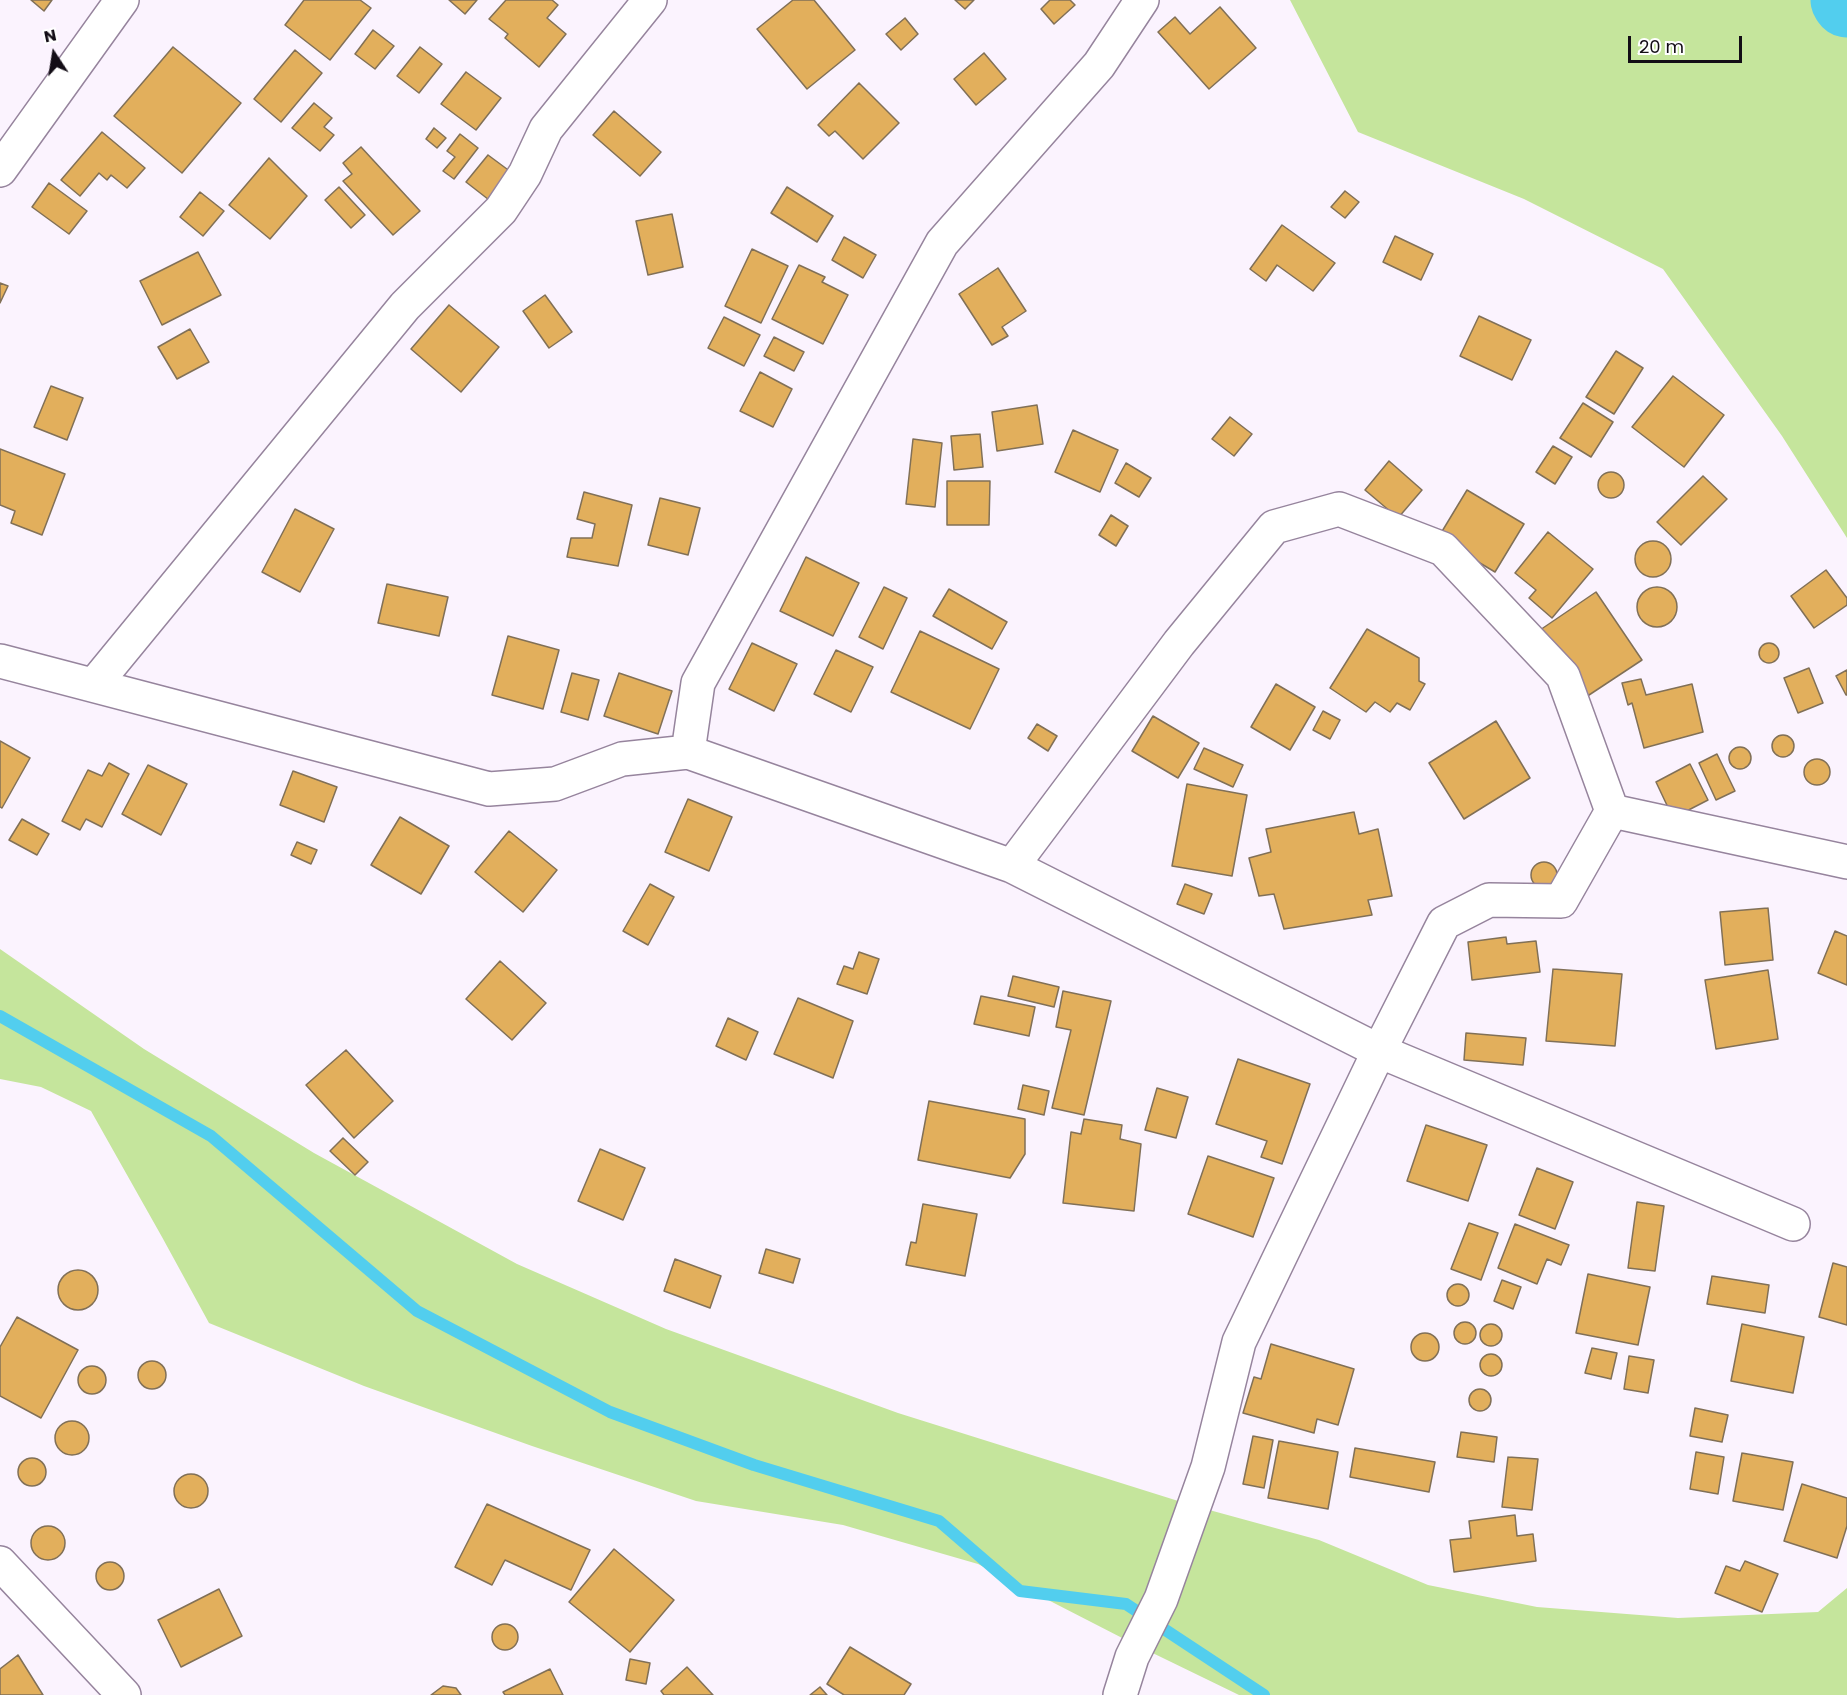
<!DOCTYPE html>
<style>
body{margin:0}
#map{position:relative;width:1847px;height:1695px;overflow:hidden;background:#fbf3fe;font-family:Poppins,sans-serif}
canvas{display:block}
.north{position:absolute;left:24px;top:24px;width:60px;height:60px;-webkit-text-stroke:4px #fff;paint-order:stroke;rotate:348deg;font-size:16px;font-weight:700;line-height:24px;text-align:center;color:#130d16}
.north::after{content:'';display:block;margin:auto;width:21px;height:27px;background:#130d16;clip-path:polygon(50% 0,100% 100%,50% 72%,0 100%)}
.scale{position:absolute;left:1628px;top:36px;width:114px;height:27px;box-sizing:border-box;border:3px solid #130d16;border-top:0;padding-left:8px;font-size:18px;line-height:21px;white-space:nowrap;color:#130d16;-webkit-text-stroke:4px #fff;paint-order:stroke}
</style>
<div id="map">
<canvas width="1847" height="1695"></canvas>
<div class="north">N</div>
<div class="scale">20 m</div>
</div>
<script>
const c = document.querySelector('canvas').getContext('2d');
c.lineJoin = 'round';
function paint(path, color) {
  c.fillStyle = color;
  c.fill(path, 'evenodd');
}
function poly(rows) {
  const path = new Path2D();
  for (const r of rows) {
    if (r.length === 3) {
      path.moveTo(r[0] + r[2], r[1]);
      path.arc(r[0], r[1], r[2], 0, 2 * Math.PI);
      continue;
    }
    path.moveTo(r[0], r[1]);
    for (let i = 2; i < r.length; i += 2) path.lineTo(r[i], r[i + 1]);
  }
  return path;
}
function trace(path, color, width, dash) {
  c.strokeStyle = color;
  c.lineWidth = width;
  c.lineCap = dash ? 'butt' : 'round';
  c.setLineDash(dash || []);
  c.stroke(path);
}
const green = poly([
 [1290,0,1847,0,1847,538,1782,436,1663,269,1524,199,1358,132],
 [0,949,144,1049,314,1153,517,1264,666,1329,898,1413,1191,1505,1319,1540,1428,1585,1537,1607,1678,1618,1818,1612,1847,1588,1847,1695,1239,1695,1130,1642,978,1564,843,1525,696,1501,532,1446,364,1386,209,1323,162,1237,91,1111,41,1087,0,1079]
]);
const stream = poly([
 [0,1016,211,1136,417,1311,610,1412,754,1465,939,1521,1020,1591,1126,1604,1264,1695]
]);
const river = poly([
 [1845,0,1847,3]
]);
const building = poly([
 [31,0,52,0,44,11,31,0],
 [304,0,360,0,371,8,330,60,285,25,304,0],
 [449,0,477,0,465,14,449,0],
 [506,0,552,0,558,5,547,18,566,34,539,67,505,38,508,34,489,19,506,0],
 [793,0,814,0,855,50,807,89,757,29,793,0],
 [955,0,974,0,965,9,955,0],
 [1050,0,1070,0,1075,5,1054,24,1041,9,1050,0],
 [1220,7,1256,48,1209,89,1158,32,1175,17,1190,34,1220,7],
 [905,18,918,34,901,50,886,34,905,18],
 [373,30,394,46,375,69,355,54,373,30],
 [173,47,241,103,182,173,114,116,173,47],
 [420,47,442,64,419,93,397,76,420,47],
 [295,50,322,73,281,122,254,99,295,50],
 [984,53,1006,79,976,105,954,79,984,53],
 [466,72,501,98,476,130,441,104,466,72],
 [859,83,899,123,863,159,835,131,829,136,818,125,859,83],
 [314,103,332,118,324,127,334,135,320,151,292,128,314,103],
 [614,111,661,152,640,176,593,135,614,111],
 [434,128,446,138,437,148,426,139,434,128],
 [102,132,145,168,127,188,111,175,107,180,99,173,80,196,61,180,102,132],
 [460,134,478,148,454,179,443,171,455,157,447,151,460,134],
 [361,147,420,211,393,235,343,181,352,174,343,163,361,147],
 [488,155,515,175,493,203,466,182,488,155],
 [269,158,307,196,270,239,229,205,269,158],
 [49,183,87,211,69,234,32,207,49,183],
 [339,187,365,215,351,228,325,200,339,187],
 [787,187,833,216,817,242,771,213,787,187],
 [1345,191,1359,202,1345,218,1331,207,1345,191],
 [200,192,224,211,203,236,180,217,200,192],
 [672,214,683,267,648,275,636,221,672,214],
 [1282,225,1335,263,1313,291,1277,265,1266,281,1250,269,1282,225],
 [1395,236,1433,254,1421,280,1383,262,1395,236],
 [844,237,876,255,863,278,832,260,844,237],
 [752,249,788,266,761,323,725,306,752,249],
 [198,252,221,295,162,325,140,281,198,252],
 [799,265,825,277,822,282,848,295,823,344,772,319,799,265],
 [998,268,1026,311,1002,327,1008,336,992,345,959,294,998,268],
 [0,283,8,286,0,303,0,283],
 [545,295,572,332,549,348,523,311,545,295],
 [449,305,499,347,461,392,411,349,449,305],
 [1479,316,1531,340,1512,380,1460,356,1479,316],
 [724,317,760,335,744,366,708,348,724,317],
 [190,329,209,362,177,379,158,347,190,329],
 [774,337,804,352,794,371,764,356,774,337],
 [1616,351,1643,368,1614,414,1586,397,1616,351],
 [760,372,792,389,773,427,740,411,760,372],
 [1673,376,1724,415,1684,467,1632,427,1673,376],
 [51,386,83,398,67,440,34,427,51,386],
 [1583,403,1613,422,1591,457,1560,438,1583,403],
 [1037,405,1043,444,997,451,992,412,1037,405],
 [1230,417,1252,434,1234,456,1212,439,1230,417],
 [1073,430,1118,450,1100,492,1055,472,1073,430],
 [980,434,983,467,954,470,951,436,980,434],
 [913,439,942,443,935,507,906,504,913,439],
 [1553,446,1572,457,1555,484,1536,472,1553,446],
 [0,449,65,474,42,535,11,523,15,511,0,505,0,449],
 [1389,461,1422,490,1398,518,1365,490,1389,461],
 [1126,463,1151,478,1139,497,1115,483,1126,463],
 [1611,485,13],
 [1703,476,1727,499,1681,545,1657,522,1703,476],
 [947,481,990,481,989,525,947,525,947,481],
 [1467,490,1524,524,1495,572,1438,538,1467,490],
 [584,492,632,505,618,566,567,557,571,538,592,538,595,524,577,519,584,492],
 [660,498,700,508,688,555,648,545,660,498],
 [295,509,334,529,300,592,262,572,295,509],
 [1111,515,1128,526,1116,546,1099,535,1111,515],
 [1548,532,1593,569,1552,618,1529,598,1536,590,1515,573,1548,532],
 [1653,559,18],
 [806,557,859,583,833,636,780,611,806,557],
 [1826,570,1847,598,1847,605,1814,628,1791,596,1826,570],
 [387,584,448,597,439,636,378,623,387,584],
 [1657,607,20],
 [884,587,907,598,883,649,859,637,884,587],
 [949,589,1007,622,992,649,933,616,949,589],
 [1596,592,1642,660,1586,697,1540,630,1596,592],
 [1367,629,1419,658,1419,681,1425,684,1410,710,1397,703,1390,712,1375,702,1366,712,1330,688,1367,629],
 [920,631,999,669,970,729,891,692,920,631],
 [508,636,559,650,543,709,492,695,508,636],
 [752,643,797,664,774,711,729,689,752,643],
 [1769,653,10],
 [836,650,873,667,851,712,814,694,836,650],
 [1809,668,1823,703,1798,713,1784,678,1809,668],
 [1847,670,1847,695,1846,695,1836,676,1847,670],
 [572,673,599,680,588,720,561,712,572,673],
 [619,673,672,691,658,734,604,716,619,673],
 [1641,679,1646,695,1692,684,1703,732,1644,748,1632,703,1628,705,1622,683,1641,679],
 [1276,684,1315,707,1290,750,1251,727,1276,684],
 [1323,711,1340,720,1330,739,1313,730,1323,711],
 [1153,716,1199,743,1178,778,1132,751,1153,716],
 [1496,721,1530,778,1464,819,1429,763,1496,721],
 [1037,724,1057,736,1048,751,1028,738,1037,724],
 [1783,746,11],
 [0,741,30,758,2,808,0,807,0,741],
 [1740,758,11],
 [1204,748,1243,765,1233,787,1194,769,1204,748],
 [1717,754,1735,791,1716,800,1699,763,1717,754],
 [1817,772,13],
 [109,763,129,774,102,827,86,819,80,830,62,821,88,770,102,776,109,763],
 [1690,764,1708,800,1673,818,1656,782,1690,764],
 [148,765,187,784,161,835,122,814,148,765],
 [293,771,337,787,324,822,280,805,293,771],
 [1187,784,1247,795,1232,876,1172,866,1187,784],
 [688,799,732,817,709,871,665,852,688,799],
 [1354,812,1359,834,1378,829,1392,896,1368,900,1372,915,1284,929,1274,894,1259,896,1249,858,1271,852,1266,829,1354,812],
 [400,817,449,846,421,894,371,865,400,817],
 [22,819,49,834,37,855,9,840,22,819],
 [509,831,557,870,523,912,475,872,509,831],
 [297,842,317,850,311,864,291,855,297,842],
 [1544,875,13],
 [650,884,674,897,648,945,623,931,650,884],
 [1185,884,1212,894,1204,914,1177,904,1185,884],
 [1768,908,1773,960,1725,965,1720,912,1768,908],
 [1835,931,1847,936,1847,985,1818,973,1835,931],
 [1506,937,1507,944,1536,941,1540,972,1472,980,1468,942,1506,937],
 [859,952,879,959,867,994,837,984,844,966,853,969,859,952],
 [500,961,546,1003,512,1040,466,999,500,961],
 [1553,969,1622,974,1615,1046,1546,1041,1553,969],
 [1768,970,1778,1039,1716,1049,1705,980,1768,970],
 [1013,976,1059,987,1054,1007,1008,996,1013,976],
 [1063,991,1111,1001,1084,1115,1052,1108,1071,1030,1056,1027,1063,991],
 [981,996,1035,1007,1029,1036,974,1024,981,996],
 [798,998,853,1021,833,1078,774,1054,798,998],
 [728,1018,758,1032,746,1060,716,1046,728,1018],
 [1466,1033,1526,1038,1523,1065,1464,1060,1466,1033],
 [346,1050,393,1101,354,1138,306,1085,346,1050],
 [1238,1059,1310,1084,1282,1164,1261,1157,1267,1141,1216,1124,1238,1059],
 [1023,1085,1049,1091,1044,1115,1018,1109,1023,1085],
 [1157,1088,1188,1097,1176,1138,1145,1130,1157,1088],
 [929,1101,1025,1119,1025,1154,1010,1178,918,1160,929,1101],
 [1084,1119,1122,1125,1120,1139,1141,1144,1134,1211,1063,1203,1071,1132,1081,1134,1084,1119],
 [1426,1125,1487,1145,1468,1201,1407,1181,1426,1125],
 [343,1138,368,1162,355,1175,330,1151,343,1138],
 [600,1149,645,1168,623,1220,578,1201,600,1149],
 [1208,1156,1274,1178,1253,1237,1188,1214,1208,1156],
 [1537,1168,1573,1182,1555,1229,1519,1215,1537,1168],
 [1637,1202,1664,1206,1655,1271,1628,1268,1637,1202],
 [923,1204,977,1214,965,1276,906,1265,911,1242,916,1243,923,1204],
 [1469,1223,1498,1233,1481,1280,1451,1269,1469,1223],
 [1515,1224,1569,1245,1561,1265,1547,1259,1537,1284,1498,1268,1515,1224],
 [766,1249,800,1259,793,1283,759,1273,766,1249],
 [675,1259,721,1276,710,1308,664,1291,675,1259],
 [1833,1263,1847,1267,1847,1325,1819,1317,1833,1263],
 [78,1290,20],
 [1588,1274,1650,1287,1638,1345,1576,1333,1588,1274],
 [1712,1276,1769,1285,1765,1313,1707,1304,1712,1276],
 [1502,1280,1521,1287,1513,1309,1494,1301,1502,1280],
 [1458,1295,11],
 [17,1317,78,1350,41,1418,0,1396,0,1347,17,1317],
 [1465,1333,11],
 [1742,1324,1804,1337,1793,1393,1731,1381,1742,1324],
 [1491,1335,11],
 [1425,1347,14],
 [1271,1344,1354,1369,1338,1425,1317,1419,1314,1433,1243,1413,1254,1377,1261,1379,1271,1344],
 [1592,1348,1617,1353,1611,1379,1585,1373,1592,1348],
 [1491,1365,11],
 [1629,1356,1654,1360,1648,1393,1624,1389,1629,1356],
 [152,1375,14],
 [92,1380,14],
 [1480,1400,11],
 [1695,1408,1728,1415,1722,1442,1690,1436,1695,1408],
 [72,1438,17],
 [1461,1432,1497,1437,1494,1462,1457,1457,1461,1432],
 [1253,1436,1273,1440,1264,1488,1243,1484,1253,1436],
 [1279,1441,1338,1452,1328,1509,1268,1498,1279,1441],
 [1355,1448,1435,1462,1429,1492,1350,1477,1355,1448],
 [1696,1452,1724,1457,1718,1494,1690,1489,1696,1452],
 [1742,1453,1793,1462,1783,1510,1733,1501,1742,1453],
 [1508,1457,1538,1459,1532,1510,1502,1507,1508,1457],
 [32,1472,14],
 [191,1491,17],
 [1802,1484,1847,1498,1847,1526,1837,1558,1784,1541,1802,1484],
 [487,1504,590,1550,571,1590,505,1560,492,1585,455,1567,487,1504],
 [1515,1515,1517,1536,1533,1534,1536,1561,1454,1572,1450,1540,1471,1538,1469,1521,1515,1515],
 [48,1543,17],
 [614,1549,674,1600,630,1652,569,1602,614,1549],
 [1745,1561,1778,1574,1762,1612,1715,1593,1726,1566,1740,1571,1745,1561],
 [110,1576,14],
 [219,1589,242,1636,181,1667,158,1620,219,1589],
 [505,1637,13],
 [850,1647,911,1684,904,1695,844,1695,827,1684,850,1647],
 [18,1655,43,1695,0,1695,0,1669,18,1655],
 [630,1659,650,1663,646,1684,626,1680,630,1659],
 [687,1667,713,1695,664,1695,661,1691,687,1667],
 [550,1669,563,1695,505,1695,503,1692,550,1669],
 [443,1686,456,1688,461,1695,431,1695,443,1686],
 [820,1687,827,1695,810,1695,820,1687]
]);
const minor = poly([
 [0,170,122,0],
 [0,661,489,789,555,784,622,759,688,752,1012,866,1379,1051,1793,1224],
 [94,685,405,306,501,210,525,174,546,129,650,0],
 [688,752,698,683,942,243,1099,65,1142,0],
 [1012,866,1179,643,1274,527,1339,509,1443,549,1563,676,1612,811],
 [0,1563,124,1695],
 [1120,1695,1132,1657,1161,1599,1208,1467,1239,1342,1379,1051,1444,923,1489,900,1561,901,1612,811,1847,862]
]);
paint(green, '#c5e59c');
trace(stream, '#52ceee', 12);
trace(river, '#52ceee', 69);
paint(building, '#e2af5c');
trace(building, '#817057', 1.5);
trace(minor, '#96849d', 36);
trace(minor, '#fff', 33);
</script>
